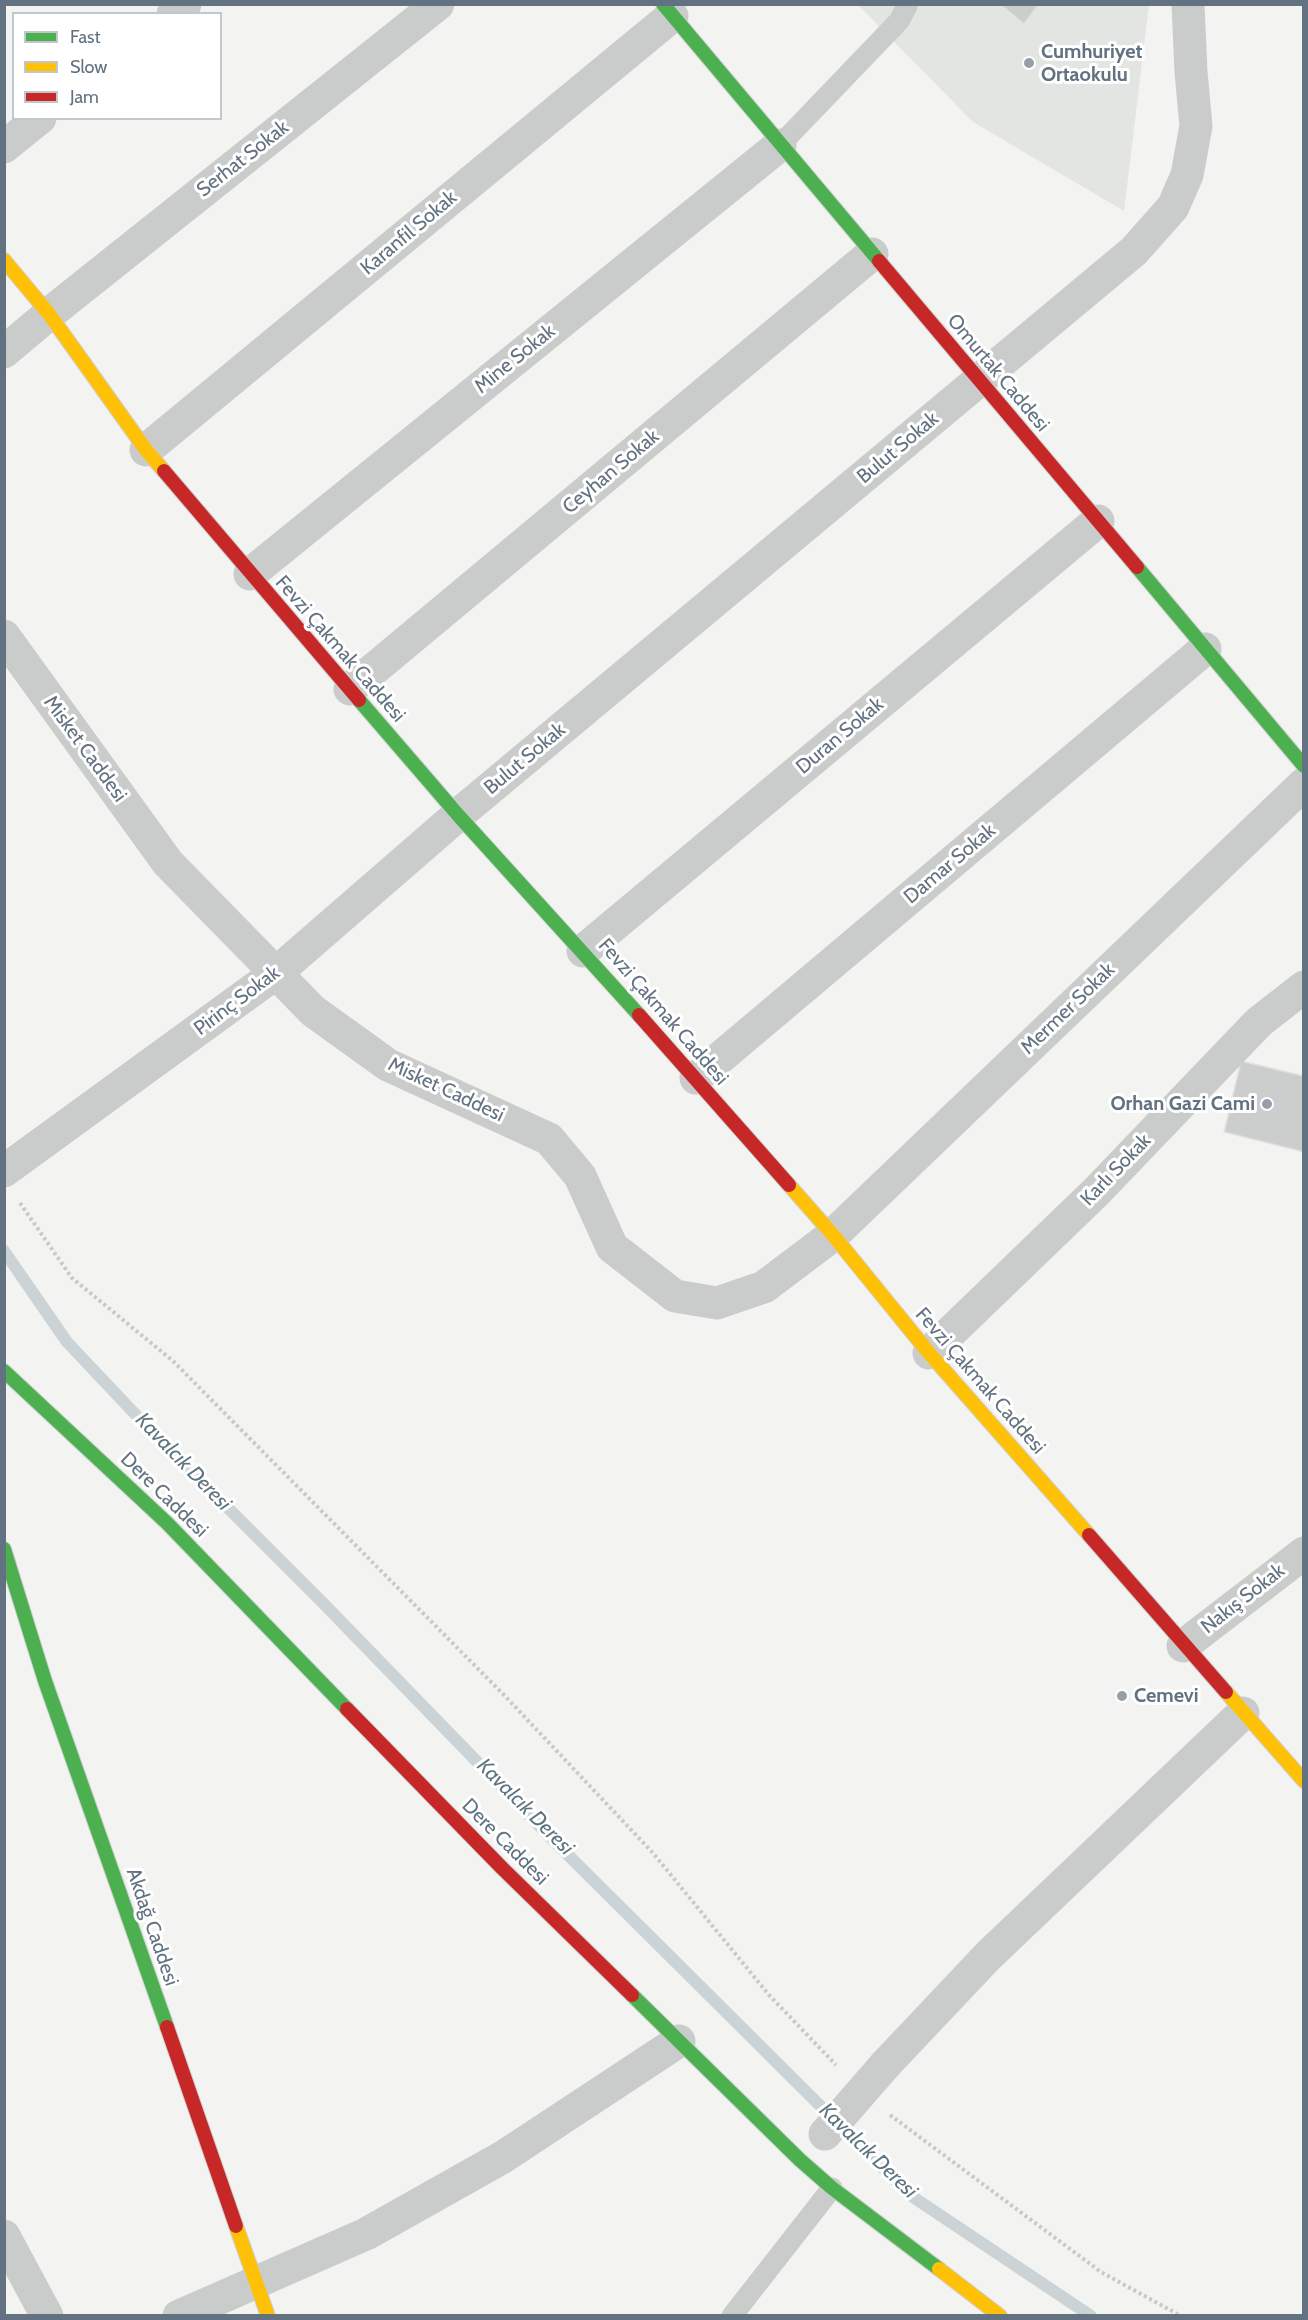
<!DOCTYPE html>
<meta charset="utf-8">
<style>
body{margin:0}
#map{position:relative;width:1308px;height:2320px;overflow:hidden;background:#f3f3f1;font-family:Cabin,sans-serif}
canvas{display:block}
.frame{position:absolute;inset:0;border:6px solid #627281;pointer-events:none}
.legend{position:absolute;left:12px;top:12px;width:210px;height:108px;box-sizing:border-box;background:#fff;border:2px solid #c0c7cd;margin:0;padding:8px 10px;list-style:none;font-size:18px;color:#627281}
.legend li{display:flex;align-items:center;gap:12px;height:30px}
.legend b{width:30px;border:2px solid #c0c7cd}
</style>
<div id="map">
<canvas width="1308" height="2320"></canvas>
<div class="frame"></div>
<ul class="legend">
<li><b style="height:8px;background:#4caf50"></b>Fast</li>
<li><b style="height:8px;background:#ffc107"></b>Slow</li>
<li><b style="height:8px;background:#c62828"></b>Jam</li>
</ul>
</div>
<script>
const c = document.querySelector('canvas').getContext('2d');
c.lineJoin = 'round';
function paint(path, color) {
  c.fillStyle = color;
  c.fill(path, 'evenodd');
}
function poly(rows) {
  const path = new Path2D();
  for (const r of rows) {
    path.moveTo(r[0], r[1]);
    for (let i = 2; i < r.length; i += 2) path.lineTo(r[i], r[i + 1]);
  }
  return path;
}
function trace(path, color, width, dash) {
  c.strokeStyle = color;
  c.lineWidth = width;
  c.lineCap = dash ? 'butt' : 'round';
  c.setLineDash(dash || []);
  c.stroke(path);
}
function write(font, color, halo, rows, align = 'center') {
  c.font = font + ' Cabin,sans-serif';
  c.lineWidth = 6;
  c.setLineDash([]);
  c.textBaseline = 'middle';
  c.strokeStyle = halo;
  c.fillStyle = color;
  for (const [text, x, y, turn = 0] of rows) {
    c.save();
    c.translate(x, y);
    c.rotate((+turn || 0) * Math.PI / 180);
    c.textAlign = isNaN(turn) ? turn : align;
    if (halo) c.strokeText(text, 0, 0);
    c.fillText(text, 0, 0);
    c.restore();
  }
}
const built = poly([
 [858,5,1149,5,1124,211,973,122]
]);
const stream = poly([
 [4,1251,67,1342,154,1434,323,1603,555,1842,910,2195,1091,2316]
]);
const building = poly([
 [1000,4,1039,4,1024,24,1000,4],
 [1241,1061,1304,1076,1304,1152,1224,1132,1241,1061]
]);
const path = poly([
 [20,1203,72,1278,173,1361,504,1695,653,1853,769,1995,836,2065],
 [890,2115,1101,2272,1181,2316]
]);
const lane = poly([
 [780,145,899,21,908,4],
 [732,2316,832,2188]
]);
const street = poly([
 [173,14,185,4],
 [4,147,40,118],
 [4,352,49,314,438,4],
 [146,450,672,16],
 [250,574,780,145],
 [4,636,168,863,313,1011,388,1065,549,1139,580,1176,612,1247,675,1296,717,1303,764,1287,833,1235,1304,784],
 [350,689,872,254],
 [583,951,1098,521],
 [696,1078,1205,649],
 [4,1171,276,973,458,815,1134,251,1173,207,1187,175,1196,126,1191,72,1188,4],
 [929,1353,1096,1192,1259,1022,1304,987],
 [1183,1646,1304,1553],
 [885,2065,988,1956,1243,1713],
 [4,2236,47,2316],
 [179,2316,366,2234,503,2157,679,2041]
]);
const fast = poly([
 [663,4,879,261],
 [1137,567,1304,766],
 [359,700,458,815,639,1015],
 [4,1371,167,1523,347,1709],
 [4,1549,45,1681,167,2027],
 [632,1995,800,2160,832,2188,939,2269]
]);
const slow = poly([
 [4,260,49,314,146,450,164,471],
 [789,1185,833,1235,929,1353,1089,1535],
 [1226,1692,1304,1781],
 [236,2226,268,2316],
 [939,2269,1000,2316]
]);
const jam = poly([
 [879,261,1137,567],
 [164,471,359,700],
 [639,1015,789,1185],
 [1089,1535,1226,1692],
 [347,1709,502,1868,632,1995],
 [167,2027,236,2226]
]);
const streetBridge = poly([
 [825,2134,885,2065]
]);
const markers = [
 [1029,63,6,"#959fa8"],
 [1267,1104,6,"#959fa8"],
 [1122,1696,6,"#959fa8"]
];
const poiNames = [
 ["Cumhuriyet",1041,52],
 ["Ortaokulu",1041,75],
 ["Orhan Gazi Cami",1255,1104,"right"],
 ["Cemevi",1134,1696]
];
const streetNames = [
 ["Serhat Sokak",243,159,-38],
 ["Karanfil Sokak",409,233,-40],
 ["Mine Sokak",515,359,-39],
 ["Omurtak Caddesi",998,373,50],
 ["Bulut Sokak",898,448,-40],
 ["Ceyhan Sokak",611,472,-40],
 ["Fevzi Çakmak Caddesi",340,649,49],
 ["Duran Sokak",840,736,-40],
 ["Misket Caddesi",85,749,54],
 ["Bulut Sokak",525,759,-40],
 ["Damar Sokak",950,864,-40],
 ["Pirinç Sokak",237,1001,-37],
 ["Mermer Sokak",1068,1009,-44],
 ["Fevzi Çakmak Caddesi",663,1012,49],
 ["Misket Caddesi",446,1090,25],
 ["Karlı Sokak",1116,1170,-46],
 ["Fevzi Çakmak Caddesi",980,1381,49],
 ["Dere Caddesi",164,1495,44],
 ["Nakış Sokak",1243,1599,-38],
 ["Dere Caddesi",505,1842,45],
 ["Akdağ Caddesi",152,1927,71]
];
const waterNames = [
 ["Kavalcık Deresi",183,1462,46],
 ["Kavalcık Deresi",525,1807,45],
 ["Kavalcık Deresi",868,2151,44]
];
paint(built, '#e3e5e3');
trace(stream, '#cbd3d6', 12);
paint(building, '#cccece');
trace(building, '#e2e2e1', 1.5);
trace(fast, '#cfd1d0', 16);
trace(slow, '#cfd1d0', 16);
trace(jam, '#cfd1d0', 16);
trace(path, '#c8c9c9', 4, [3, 3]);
trace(lane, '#cacccc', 21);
trace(street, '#cacccc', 33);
trace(fast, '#4caf50', 14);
trace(slow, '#ffc107', 14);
trace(jam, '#c62828', 14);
trace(streetBridge, '#cacccc', 33);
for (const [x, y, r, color] of markers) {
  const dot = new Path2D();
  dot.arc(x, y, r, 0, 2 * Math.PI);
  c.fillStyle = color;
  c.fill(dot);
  trace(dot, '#fff', 2);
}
write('bold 20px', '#627281', '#fff', poiNames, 'left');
write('20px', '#627281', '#fff', streetNames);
write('italic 21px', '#5e757f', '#fff', waterNames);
</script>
